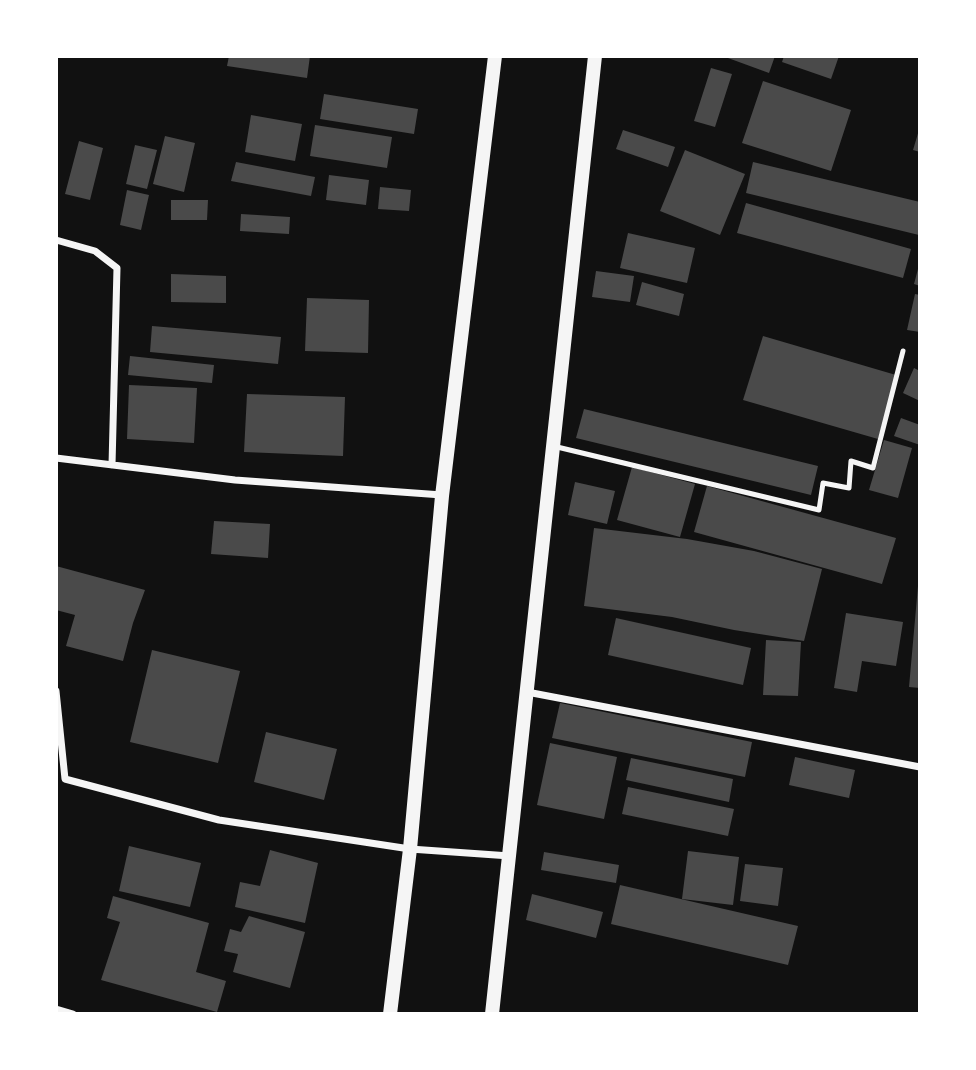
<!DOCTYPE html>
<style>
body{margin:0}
#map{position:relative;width:976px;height:1070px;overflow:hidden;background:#111;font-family:Roboto,sans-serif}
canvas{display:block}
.frame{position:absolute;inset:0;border:58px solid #fff;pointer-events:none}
</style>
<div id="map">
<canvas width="976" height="1070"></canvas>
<div class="frame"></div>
</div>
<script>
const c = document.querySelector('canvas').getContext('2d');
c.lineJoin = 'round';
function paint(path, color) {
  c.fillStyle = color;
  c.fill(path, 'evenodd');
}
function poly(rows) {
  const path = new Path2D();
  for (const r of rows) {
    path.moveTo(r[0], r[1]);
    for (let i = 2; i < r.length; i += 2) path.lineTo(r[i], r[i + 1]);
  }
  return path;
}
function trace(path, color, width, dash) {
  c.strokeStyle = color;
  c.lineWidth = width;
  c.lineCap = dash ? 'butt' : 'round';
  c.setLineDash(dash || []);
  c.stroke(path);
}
const building = poly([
 [229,56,310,56,307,78,227,66],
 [729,56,775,56,769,73,728,58],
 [784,56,839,56,831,79,782,62],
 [711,68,732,74,715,127,694,121],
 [763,81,851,110,831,171,742,143],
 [324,94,418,109,414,134,320,119],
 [251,115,302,124,295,161,245,152],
 [315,125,392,137,387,168,310,156],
 [623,130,675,147,668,167,616,149],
 [919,130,920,130,920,152,913,150],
 [165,136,195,143,184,192,153,184],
 [79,141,103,148,90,200,65,194],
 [135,145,157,150,147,189,126,184],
 [685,150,745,174,720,235,660,211],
 [236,162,315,177,311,196,231,181],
 [753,162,920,202,919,235,746,193],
 [329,175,369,180,366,205,326,200],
 [380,187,411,190,409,211,378,209],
 [127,190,149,195,141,230,120,225],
 [171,200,208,200,207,220,171,220],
 [746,203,911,249,903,278,737,233],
 [241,214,290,217,289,234,240,231],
 [628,233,695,248,687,283,620,268],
 [918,269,920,270,920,286,914,284],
 [596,271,634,276,630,302,592,297],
 [171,274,226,276,226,303,171,302],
 [642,282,684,294,679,316,636,305],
 [915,294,920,295,920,332,907,330],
 [307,298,369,300,368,353,305,351],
 [152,326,281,337,278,364,150,352],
 [763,336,896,375,878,439,743,400],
 [130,356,214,365,212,383,128,375],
 [914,368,920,371,920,401,903,393],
 [129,385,197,388,194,443,127,439],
 [247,394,345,397,343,456,244,452],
 [584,409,818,466,811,495,576,438],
 [901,418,920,425,920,445,894,436],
 [884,440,912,448,898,498,869,490],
 [632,467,695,484,680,537,617,520],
 [575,482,615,491,607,524,568,515],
 [707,486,896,538,882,584,694,532],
 [214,521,270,524,268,558,211,554],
 [594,528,687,539,754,551,822,569,804,641,734,630,672,617,584,606],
 [56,566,145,590,133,623,123,661,66,646,75,615,56,610],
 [918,586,920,586,920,688,909,687],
 [846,613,903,622,896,666,862,661,857,692,834,688],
 [616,618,751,648,743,685,608,655],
 [766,640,801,642,798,696,763,695],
 [152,650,240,671,218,763,130,742],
 [560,703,752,742,745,777,552,738],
 [266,732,337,749,324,800,254,782],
 [550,743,617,757,604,819,537,805],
 [795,757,855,770,849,798,789,785],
 [631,758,733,779,729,802,626,780],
 [628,787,734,809,728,836,622,814],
 [129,846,201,863,190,907,119,891],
 [270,850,318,863,305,923,235,907,240,882,260,886],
 [688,851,739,857,733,905,682,899],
 [544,852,619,865,616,883,541,870],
 [745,864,783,868,778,906,740,901],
 [620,885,798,926,788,965,611,924],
 [532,894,603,912,596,938,526,920],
 [113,896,209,923,196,972,226,981,217,1012,101,980,120,922,107,918],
 [249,916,305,932,290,988,233,972,238,954,224,951,230,929,241,932]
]);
const service = poly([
 [553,446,819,510,823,483,849,488,851,461,873,468,903,351]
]);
const minor = poly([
 [56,240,95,251,117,268,112,465],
 [56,458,235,480,442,495],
 [56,691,65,779,219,820,410,849,510,856],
 [527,692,920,767],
 [56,1009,73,1014]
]);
const secondary = poly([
 [390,1014,410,849,442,496,495,56],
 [492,1014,595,56]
]);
paint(building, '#4a4a4a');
trace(service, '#f5f5f5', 5);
trace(minor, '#f5f5f5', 7);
trace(secondary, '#f5f5f5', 14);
</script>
